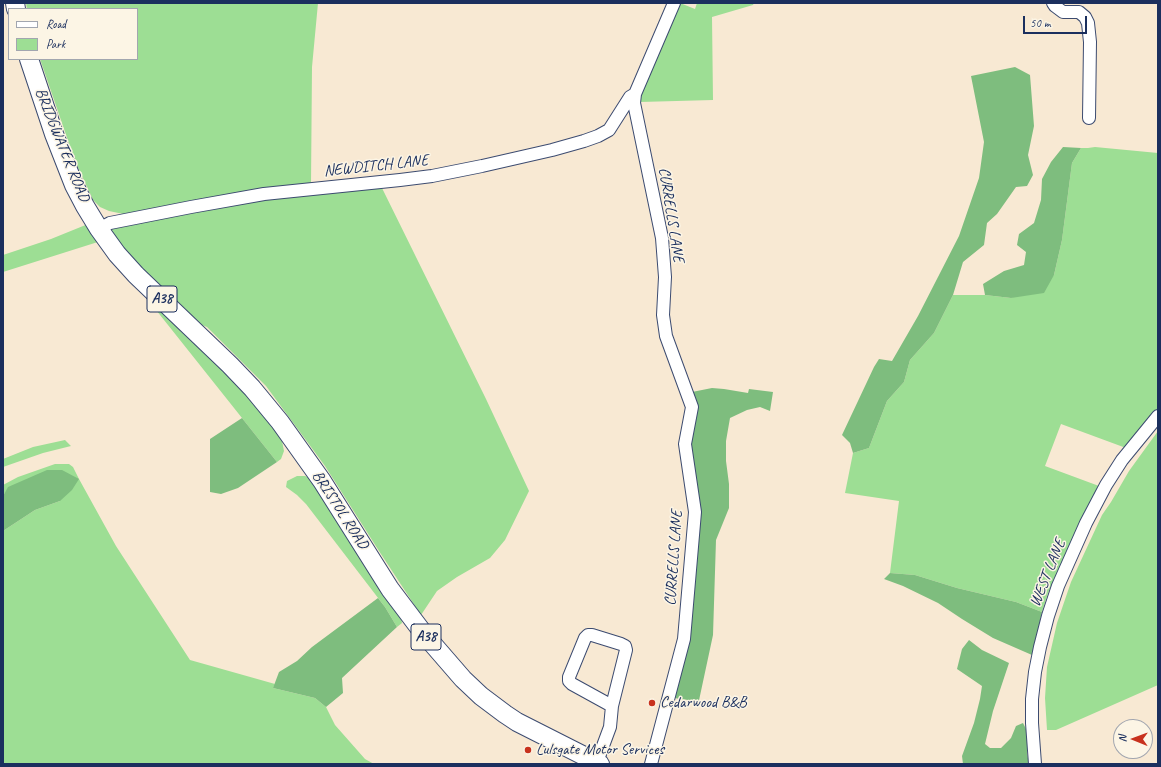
<!DOCTYPE html>
<style>
body{margin:0}
#map{position:relative;width:1161px;height:767px;overflow:hidden;background:#f8e9d3;font-family:Caveat,sans-serif}
canvas{display:block}
.frame{position:absolute;inset:0;border:4px solid #1b2f5e;pointer-events:none}
.legend{position:absolute;left:8px;top:8px;width:130px;height:52px;box-sizing:border-box;background:#fcf5e5;border:1px solid #a2a6af;margin:0;padding:5px 7px;list-style:none;font-size:12px;color:#1b2f5e}
.legend li{display:flex;align-items:center;gap:8px;height:20px}
.legend b{width:20px;border:1px solid #a2a6af}
.north{position:absolute;left:1113px;top:719px;width:40px;height:40px;box-sizing:border-box;background:#fcf5e5;border:1px solid #a2a6af;border-radius:50%;rotate:271deg;font-size:11px;font-weight:700;line-height:16px;text-align:center;color:#1b2f5e}
.north::after{content:'';display:block;margin:auto;width:14px;height:18px;background:#c8321e;clip-path:polygon(50% 0,100% 100%,50% 72%,0 100%)}
.scale{position:absolute;left:1023px;top:16px;width:64px;height:18px;box-sizing:border-box;border:2px solid #1b2f5e;border-top:0;padding-left:5px;font-size:12px;line-height:14px;white-space:nowrap;color:#1b2f5e;-webkit-text-stroke:3px #fcf5e5;paint-order:stroke}
</style>
<div id="map">
<canvas width="1161" height="767"></canvas>
<div class="frame"></div>
<ul class="legend">
<li><b style="height:5px;background:#fff"></b>Road</li>
<li><b style="height:11px;background:#9dde94"></b>Park</li>
</ul>
<div class="north">N</div>
<div class="scale">50 m</div>
</div>
<script>
const c = document.querySelector('canvas').getContext('2d');
c.lineJoin = 'round';
function paint(path, color) {
  c.fillStyle = color;
  c.fill(path, 'evenodd');
}
function poly(rows) {
  const path = new Path2D();
  for (const r of rows) {
    path.moveTo(r[0], r[1]);
    for (let i = 2; i < r.length; i += 2) path.lineTo(r[i], r[i + 1]);
  }
  return path;
}
function trace(path, color, width, dash) {
  c.strokeStyle = color;
  c.lineWidth = width;
  c.lineCap = dash ? 'butt' : 'round';
  c.setLineDash(dash || []);
  c.stroke(path);
}
function write(font, color, halo, rows, align = 'center') {
  c.font = font + ' Caveat,sans-serif';
  c.lineWidth = 3;
  c.setLineDash([]);
  c.textBaseline = 'middle';
  c.strokeStyle = halo;
  c.fillStyle = color;
  for (const [text, x, y, turn = 0] of rows) {
    c.save();
    c.translate(x, y);
    c.rotate((+turn || 0) * Math.PI / 180);
    c.textAlign = isNaN(turn) ? turn : align;
    if (halo) c.strokeText(text, 0, 0);
    c.fillText(text, 0, 0);
    c.restore();
  }
}
const green = poly([
 [26,3,318,3,312,67,311,184,128,215,109,211,100,207,93,200,75,161,40,59,137,59,137,9,27,9],
 [680,3,695,9,697,3,754,3,753,5,712,17,713,100,640,102,640,94],
 [1095,147,1158,153,1158,409,1126,448,1061,424,1045,466,1099,486,1056,575,1048,593,1042,612,1016,602,957,588,915,575,890,573,899,501,845,493,853,453,869,448,887,401,904,382,910,360,934,333,953,295,985,295,1011,298,1054,275,1062,240,1072,163,1081,148,1088,148],
 [381,186,486,399,529,491,505,540,490,558,457,577,437,591,421,615,415,606,379,551,325,466,266,386,207,327,202,325,139,266,116,240,112,231,113,227,233,203],
 [88,224,101,241,3,272,3,255,51,239],
 [129,276,243,389,274,426,282,441,284,451,281,459,277,462],
 [1158,431,1158,685,1056,730,1047,730,1045,698,1047,667,1057,623,1071,582,1102,515,1111,502,1129,471],
 [65,440,71,446,43,453,3,467,3,459,33,447],
 [55,464,69,464,73,467,79,479,116,546,190,660,275,684,273,688,315,698,326,707,335,725,365,759,374,764,3,764,3,531,35,510,60,501,9,487,3,496,3,485,18,477],
 [297,476,305,476,312,479,401,615,402,623,397,627,385,607,306,504,297,495,286,487,287,481]
]);
const forest = poly([
 [1015,67,1030,75,1034,126,1028,155,1033,175,1027,186,1016,187,997,214,987,223,984,245,963,262,953,295,934,333,910,360,904,382,887,401,869,448,853,453,850,443,842,435,874,367,879,359,892,361,918,316,959,236,979,178,984,142,971,76],
 [1063,147,1081,148,1072,163,1062,240,1054,275,1044,293,1011,298,985,295,983,284,1004,271,1024,265,1026,252,1017,245,1019,234,1034,223,1041,200,1042,179,1051,162],
 [712,388,724,389,748,393,749,389,773,392,770,411,760,407,747,410,730,418,726,441,726,461,729,484,729,508,716,540,713,635,698,705,688,701,688,700,674,698,684,659,690,638,692,591,689,445,692,392],
 [242,418,277,462,238,488,221,494,210,492,210,439],
 [47,470,62,470,79,479,72,490,60,501,35,510,3,531,3,496,8,487],
 [890,573,915,575,957,588,1016,602,1042,612,1032,655,993,638,962,619,938,603,903,586,884,579],
 [378,598,385,607,397,627,342,678,343,693,326,707,315,698,273,688,279,672,297,661,312,647],
 [969,640,982,650,1009,663,993,711,985,744,990,748,1001,748,1011,738,1016,726,1023,723,1027,731,1027,753,1029,764,963,764,962,756,974,723,980,699,982,686,957,669,962,649]
]);
const minor = poly([
 [1053,3,1055,6,1063,12,1079,12,1085,17,1088,23,1090,42,1089,118],
 [99,229,110,223,191,207,264,194,400,180,432,176,482,166,552,150,584,141,598,136,609,130,630,97,635,94],
 [597,762,610,727,612,706,626,650,625,646,621,644,592,635,588,635,585,638,569,677,569,681,572,684,612,706],
 [651,764,684,639,695,512,685,444,692,407,666,336,663,315,665,277,662,238,634,103,635,94,674,3],
 [1035,764,1032,723,1032,699,1035,672,1040,647,1048,616,1058,586,1086,523,1106,485,1122,460,1158,416]
]);
const highway = poly([
 [15,3,16,9],
 [29,59,54,134,74,185,85,206,99,229,117,254,136,275,230,365,252,388,280,422,322,481,390,589,424,634,463,679,481,696,505,714,517,722,600,764]
]);
const markers = [
 [652,703,4,"#c8321e"],
 [528,750,4,"#c8321e"]
];
const shields = [
 [162,299,30],
 [426,637,30]
];
const shieldNames = [
 ["A38",162,299],
 ["A38",426,637]
];
const streetNames = [
 ["BRIDGWATER ROAD",62,145,68],
 ["NEWDITCH LANE",376,166,-6],
 ["CURRELLS LANE",671,215,81],
 ["BRISTOL ROAD",340,510,57],
 ["CURRELLS LANE",674,558,-86],
 ["WEST LANE",1048,573,-68]
];
const poiNames = [
 ["Cedarwood B&B",660,703],
 ["Lulsgate Motor Services",536,750]
];
paint(green, '#9dde94');
paint(forest, '#7ebd7e');
trace(minor, '#3c4b70', 14);
trace(highway, '#3c4b70', 20);
trace(minor, '#fff', 12);
trace(highway, '#fff', 18);
for (const [x, y, r, color] of markers) {
  const dot = new Path2D();
  dot.arc(x, y, r, 0, 2 * Math.PI);
  c.fillStyle = color;
  c.fill(dot);
  trace(dot, '#fcf5e5', 1.5);
}
for (const [x, y, w] of shields) {
  const box = new Path2D();
  box.roundRect(x - w / 2, y - 13, w, 26, 3);
  c.fillStyle = '#fcf5e5';
  c.fill(box);
  trace(box, '#1b2f5e', 1);
}
write('bold 15px', '#1b2f5e', null, shieldNames);
write('16px', '#1b2f5e', '#fcf5e5', streetNames);
write('16px', '#1b2f5e', '#fcf5e5', poiNames, 'left');
</script>
